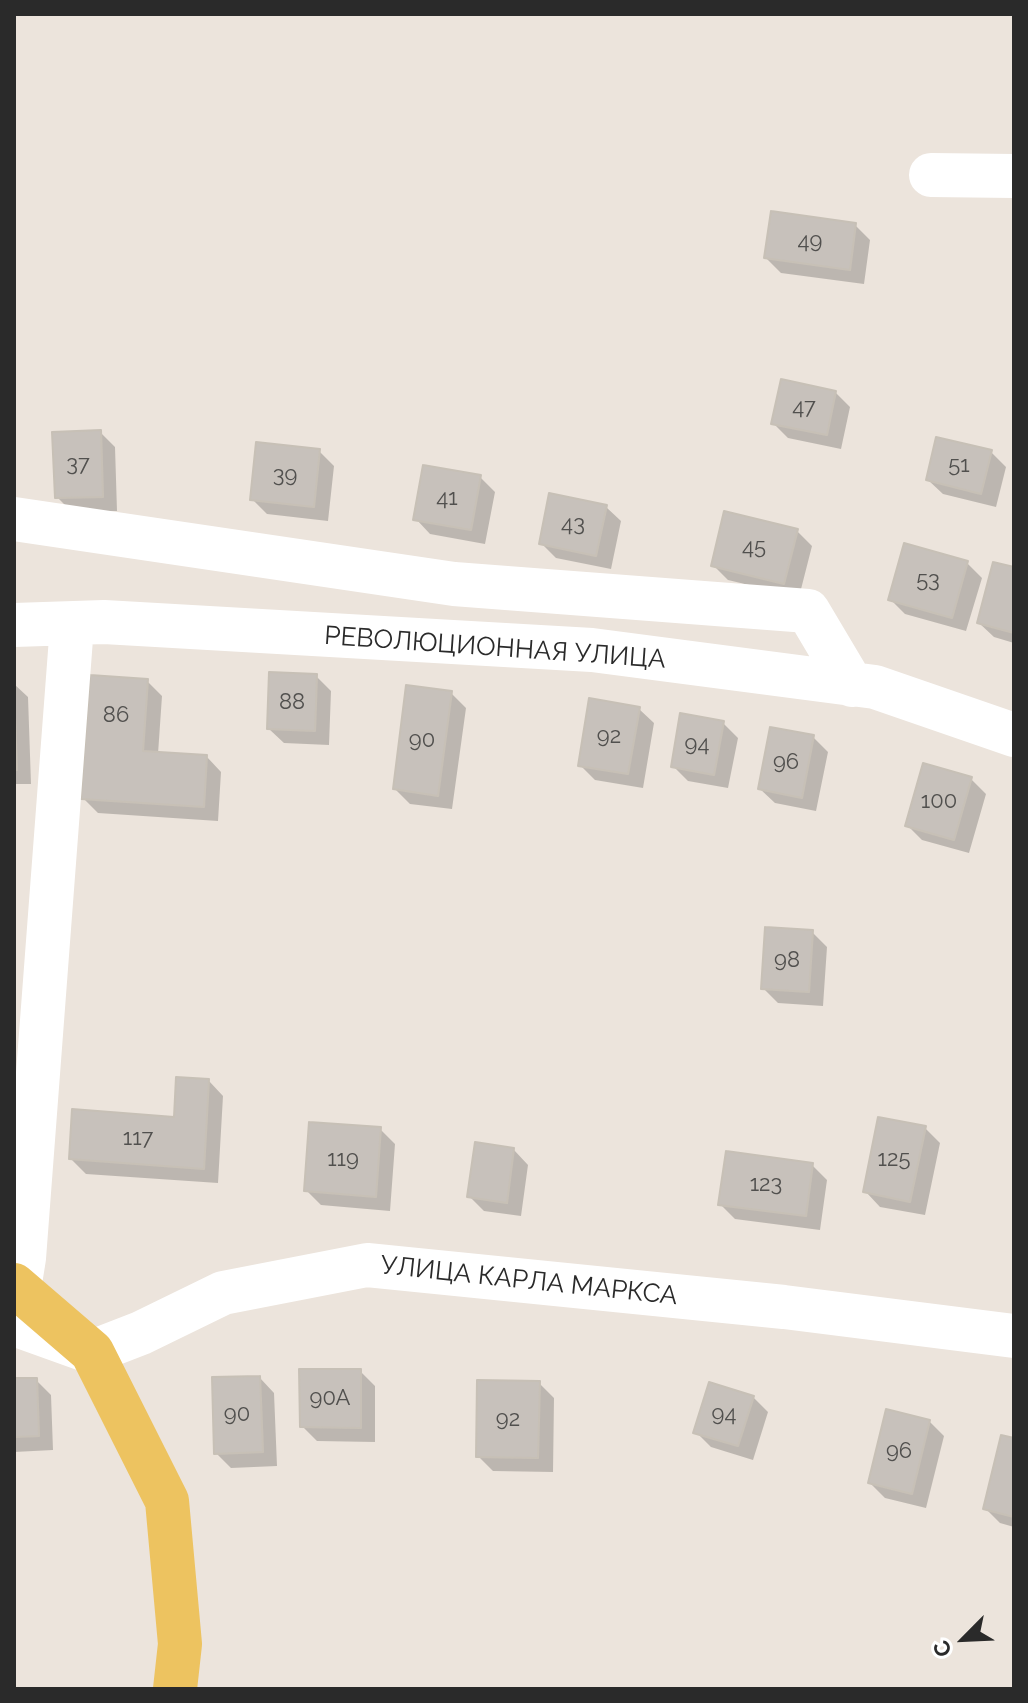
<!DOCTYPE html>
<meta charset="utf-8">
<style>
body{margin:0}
#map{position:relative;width:1028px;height:1703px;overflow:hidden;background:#ece4dc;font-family:Raleway,sans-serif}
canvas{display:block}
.frame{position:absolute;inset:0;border:16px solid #2a2a2a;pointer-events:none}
.north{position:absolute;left:924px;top:1599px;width:80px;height:80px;-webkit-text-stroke:6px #fff;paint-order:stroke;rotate:246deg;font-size:22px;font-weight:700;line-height:32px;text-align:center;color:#2a2a2a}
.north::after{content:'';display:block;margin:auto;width:28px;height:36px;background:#2a2a2a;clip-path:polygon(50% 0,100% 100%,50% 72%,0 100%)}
</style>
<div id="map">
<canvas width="1028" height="1703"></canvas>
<div class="frame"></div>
<div class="north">С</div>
</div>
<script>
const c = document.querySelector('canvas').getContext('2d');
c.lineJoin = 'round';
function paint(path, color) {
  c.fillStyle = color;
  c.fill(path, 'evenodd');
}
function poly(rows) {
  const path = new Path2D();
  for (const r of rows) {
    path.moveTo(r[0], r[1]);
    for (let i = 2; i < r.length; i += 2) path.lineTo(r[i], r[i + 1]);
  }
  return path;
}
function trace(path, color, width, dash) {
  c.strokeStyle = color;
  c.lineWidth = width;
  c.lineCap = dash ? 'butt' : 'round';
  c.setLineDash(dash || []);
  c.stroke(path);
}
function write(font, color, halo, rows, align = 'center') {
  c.font = font + ' Raleway,sans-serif';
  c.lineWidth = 7;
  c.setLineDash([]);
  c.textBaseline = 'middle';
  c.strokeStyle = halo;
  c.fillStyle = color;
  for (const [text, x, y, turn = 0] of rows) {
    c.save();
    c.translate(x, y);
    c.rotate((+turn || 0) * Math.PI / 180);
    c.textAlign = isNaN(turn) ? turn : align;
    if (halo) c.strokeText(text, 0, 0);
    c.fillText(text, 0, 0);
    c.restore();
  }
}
const shadow = poly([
 [855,225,870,240,864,284,781,273,766,258],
 [835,392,850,407,841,449,788,438,773,423],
 [100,432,115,447,117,511,72,512,57,497],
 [319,451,334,466,328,521,267,514,252,499],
 [991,452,1006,467,996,507,943,494,928,480],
 [480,477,495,492,485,544,430,534,416,519],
 [606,507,621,521,611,569,556,558,541,543],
 [797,531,812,546,799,597,728,580,713,565],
 [967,563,982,578,966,631,905,614,890,599],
 [1014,569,1014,643,994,637,979,623],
 [316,676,331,691,329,745,284,743,269,729],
 [147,681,162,696,158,754,207,757,221,772,218,821,98,813,83,798],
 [14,684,28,697,31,784,14,784],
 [451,693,466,708,452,809,410,804,395,789],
 [639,709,654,723,643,788,595,780,580,765],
 [723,723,738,738,728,788,688,781,673,766],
 [813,737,828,752,816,811,775,803,760,789],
 [971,779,986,794,969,853,922,840,907,825],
 [812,932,827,947,823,1006,778,1003,763,988],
 [209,1081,223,1096,218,1183,86,1174,71,1159,176,1119],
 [925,1128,940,1143,925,1215,880,1207,866,1192],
 [380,1129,395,1144,390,1211,321,1205,306,1190],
 [514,1150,528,1165,521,1216,484,1211,469,1196],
 [812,1165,827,1180,820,1230,735,1219,720,1204],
 [360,1371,375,1386,375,1442,317,1441,302,1426],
 [260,1378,274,1393,277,1466,231,1468,216,1453],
 [14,1380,36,1380,51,1395,53,1450,14,1452],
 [539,1383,554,1398,553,1472,493,1471,478,1456],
 [753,1397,768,1412,753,1460,711,1447,696,1432],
 [929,1421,944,1436,926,1508,885,1498,870,1483],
 [1014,1440,1014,1527,1000,1523,985,1508]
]);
const building = poly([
 [771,211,856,223,850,270,764,258,771,211],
 [781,379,836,391,827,435,771,424,781,379],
 [101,430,103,497,55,498,52,432,101,430],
 [936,437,992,450,981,494,926,480,936,437],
 [256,442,320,449,314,507,250,500,256,442],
 [423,465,481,475,471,530,413,520,423,465],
 [549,493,607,505,596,556,539,544,549,493],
 [724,511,798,529,784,584,711,566,724,511],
 [904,543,968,561,952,618,888,600,904,543],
 [993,562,1014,567,1014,633,977,623,993,562],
 [269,672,317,674,315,731,267,729,269,672],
 [90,675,148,679,143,751,207,755,204,807,81,799,90,675],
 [406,685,452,691,438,796,393,789,406,685],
 [14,691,17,770,14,770,14,691],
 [589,698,640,707,628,774,578,766,589,698],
 [680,713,724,721,714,775,671,767,680,713],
 [770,727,814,735,802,798,758,789,770,727],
 [923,763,972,777,954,840,905,826,923,763],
 [765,927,813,930,809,992,761,989,765,927],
 [176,1077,209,1079,204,1169,69,1159,72,1109,174,1117,176,1077],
 [878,1117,926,1126,910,1202,863,1192,878,1117],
 [309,1122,381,1127,376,1197,304,1191,309,1122],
 [475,1142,514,1148,507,1203,467,1197,475,1142],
 [726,1151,813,1163,806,1216,718,1205,726,1151],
 [299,1369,361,1369,361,1428,300,1427,299,1369],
 [260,1376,263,1452,214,1454,212,1377,260,1376],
 [14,1378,37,1378,39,1436,14,1437,14,1378],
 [477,1380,540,1381,538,1458,476,1457,477,1380],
 [709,1382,754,1396,738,1446,693,1433,709,1382],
 [886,1409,930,1420,912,1494,868,1483,886,1409],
 [1001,1435,1014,1438,1014,1517,983,1509,1001,1435]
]);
const minor = poly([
 [931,175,1014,176],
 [14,519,454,584,808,611,852,685],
 [14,625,104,622,592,650,875,687,1014,735],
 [19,1289,24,1258,72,625],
 [14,1324,92,1352,141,1333,223,1293,367,1265,784,1307,1014,1336]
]);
const major = poly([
 [14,1285,92,1352,167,1501,180,1644,175,1689]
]);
const numberNames = [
 ["49",810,241],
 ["47",804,407],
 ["37",78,464],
 ["51",959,465],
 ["39",285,475],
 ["41",447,498],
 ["43",573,524],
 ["45",754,547],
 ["53",928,580],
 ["88",292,702],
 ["86",116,715],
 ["92",609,736],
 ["90",422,740],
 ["94",697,744],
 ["96",786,762],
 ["100",939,801],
 ["98",787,960],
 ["117",138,1138],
 ["119",343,1159],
 ["125",894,1159],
 ["123",766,1184],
 ["90А",330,1398],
 ["90",237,1414],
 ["94",724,1414],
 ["92",508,1419],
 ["96",899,1451]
];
const streetNames = [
 ["РЕВОЛЮЦИОННАЯ УЛИЦА",495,648,4],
 ["УЛИЦА КАРЛА МАРКСА",529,1281,6]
];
paint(shadow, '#0003');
paint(building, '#c7c1bb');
trace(building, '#c7c0b6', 2);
trace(minor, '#fff', 44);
trace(major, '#edc360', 44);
write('22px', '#51504e', null, numberNames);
write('26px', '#2a2a2a', '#fff', streetNames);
</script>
